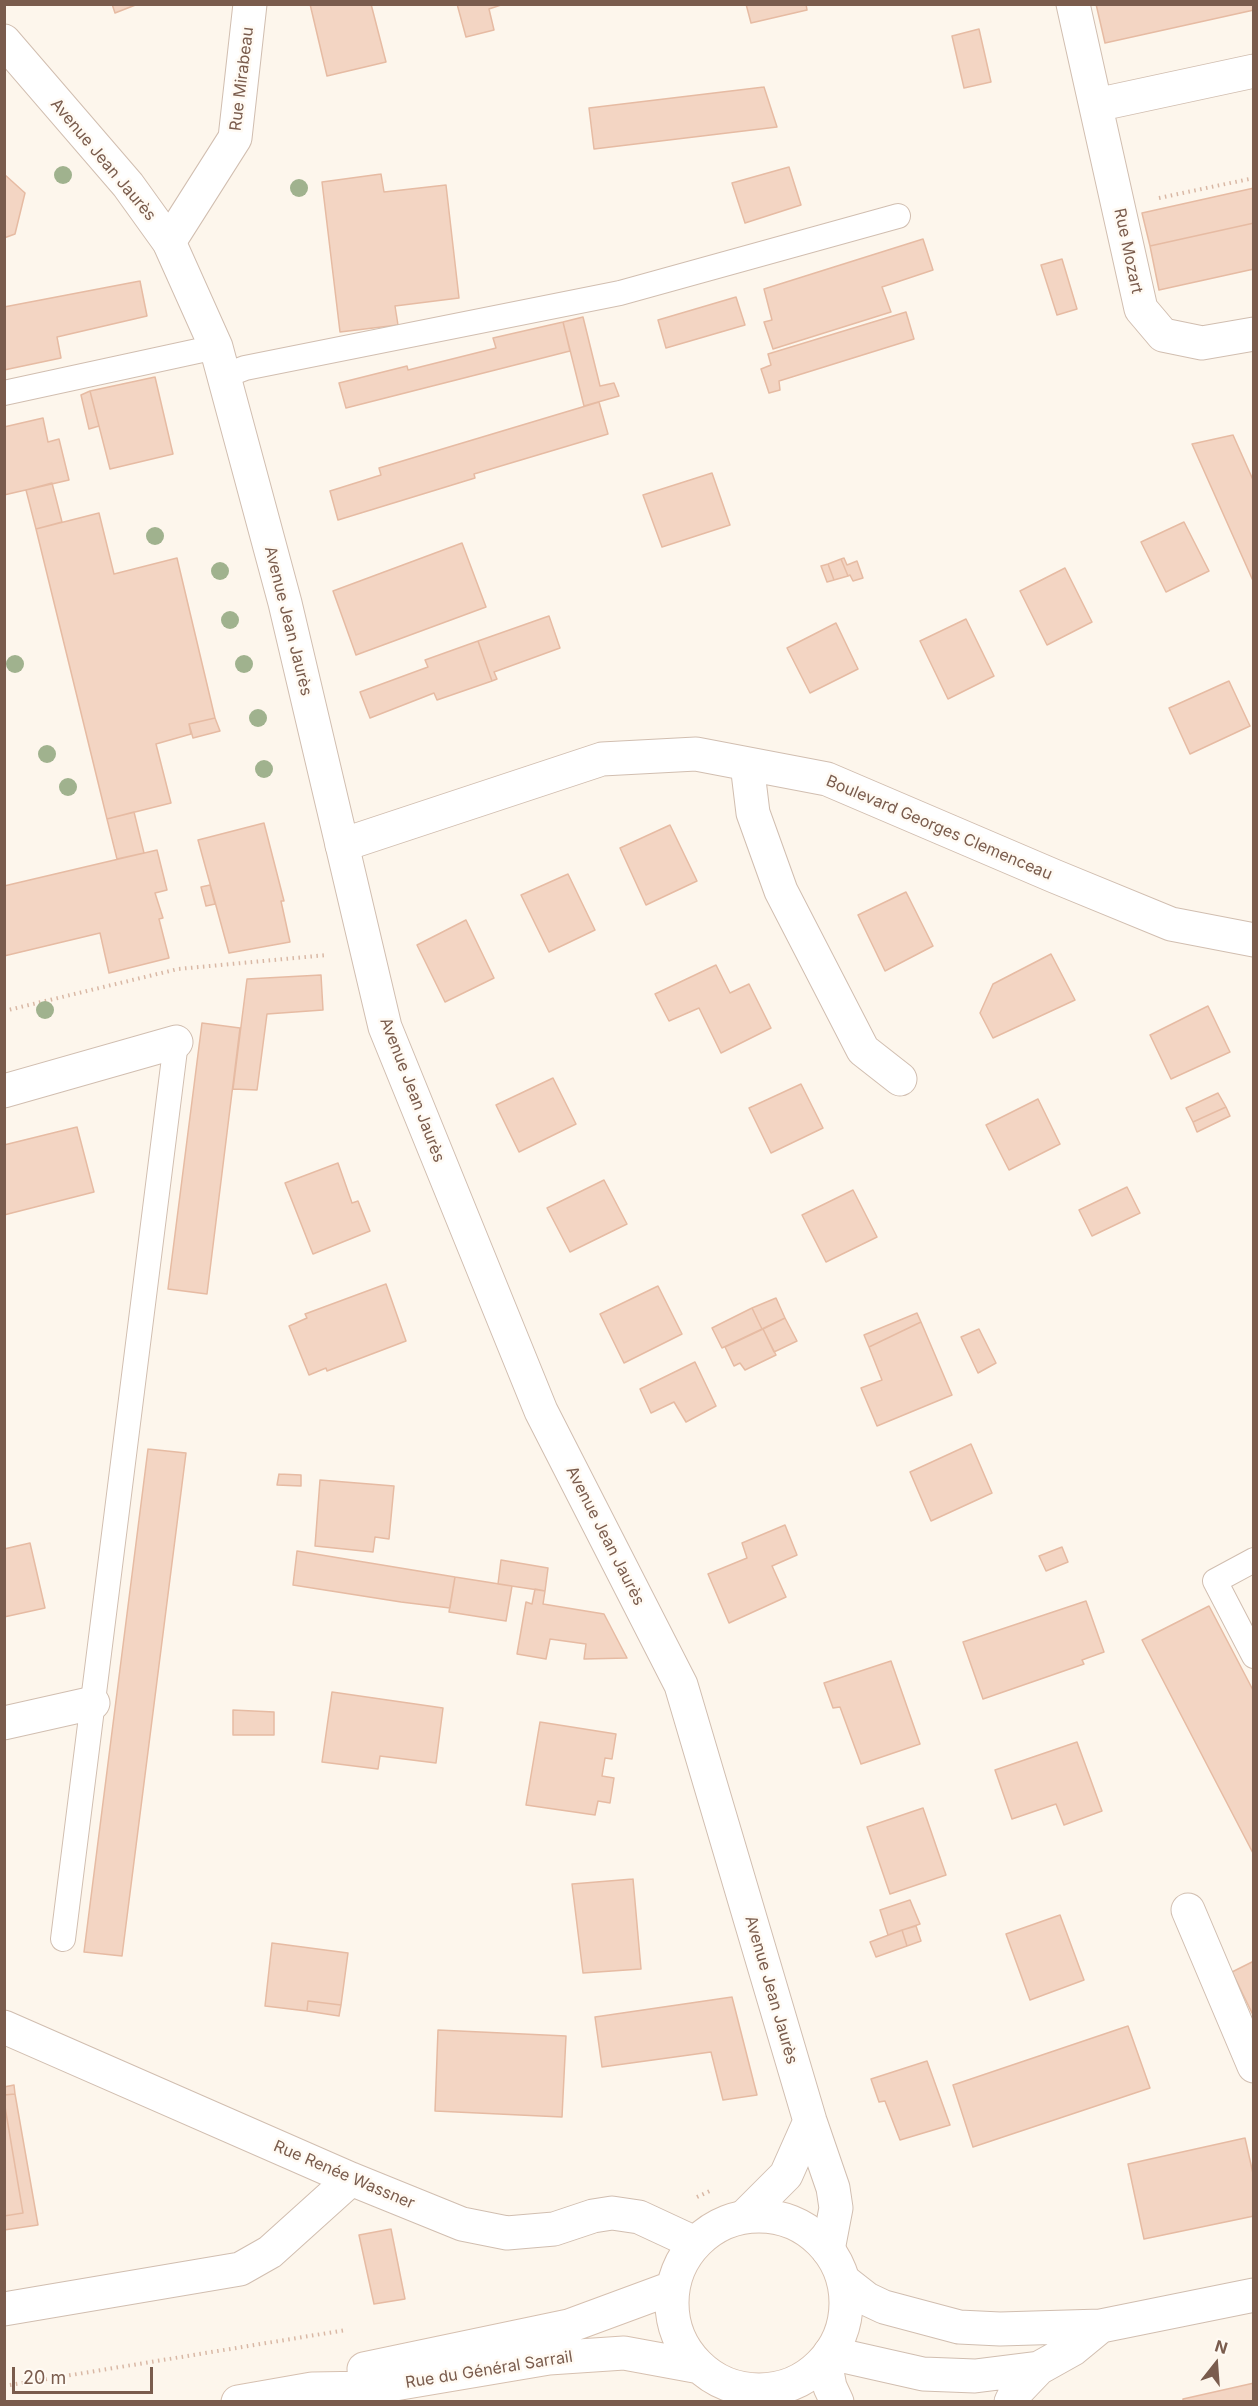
<!DOCTYPE html>
<meta charset="utf-8">
<style>
body{margin:0}
#map{position:relative;width:1258px;height:2406px;overflow:hidden;background:#fdf6ec;font-family:Inter,sans-serif}
canvas{display:block}
.frame{position:absolute;inset:0;border:6px solid #7a5c4d;pointer-events:none}
.north{position:absolute;left:1186px;top:2334px;width:60px;height:60px;-webkit-text-stroke:4px #fffaf3;paint-order:stroke;rotate:17deg;font-size:16px;font-weight:700;line-height:24px;text-align:center;color:#7a5c4d}
.north::after{content:'';display:block;margin:auto;width:21px;height:27px;background:#7a5c4d;clip-path:polygon(50% 0,100% 100%,50% 72%,0 100%)}
.scale{position:absolute;left:12px;top:2367px;width:141px;height:27px;box-sizing:border-box;border:3px solid #7a5c4d;border-top:0;padding-left:8px;font-size:18px;line-height:21px;white-space:nowrap;color:#7a5c4d;-webkit-text-stroke:4px #fffaf3;paint-order:stroke}
</style>
<div id="map">
<canvas width="1258" height="2406"></canvas>
<div class="frame"></div>
<div class="north">N</div>
<div class="scale">20 m</div>
</div>
<script>
const c = document.querySelector('canvas').getContext('2d');
c.lineJoin = 'round';
function paint(path, color) {
  c.fillStyle = color;
  c.fill(path, 'evenodd');
}
function poly(rows) {
  const path = new Path2D();
  for (const r of rows) {
    if (r.length === 3) {
      path.moveTo(r[0] + r[2], r[1]);
      path.arc(r[0], r[1], r[2], 0, 2 * Math.PI);
      continue;
    }
    path.moveTo(r[0], r[1]);
    for (let i = 2; i < r.length; i += 2) path.lineTo(r[i], r[i + 1]);
  }
  return path;
}
function trace(path, color, width, dash) {
  c.strokeStyle = color;
  c.lineWidth = width;
  c.lineCap = dash ? 'butt' : 'round';
  c.setLineDash(dash || []);
  c.stroke(path);
}
function write(font, color, halo, rows, align = 'center') {
  c.font = font + ' Inter,sans-serif';
  c.lineWidth = 5;
  c.setLineDash([]);
  c.textBaseline = 'middle';
  c.strokeStyle = halo;
  c.fillStyle = color;
  for (const [text, x, y, turn = 0] of rows) {
    c.save();
    c.translate(x, y);
    c.rotate((+turn || 0) * Math.PI / 180);
    c.textAlign = isNaN(turn) ? turn : align;
    if (halo) c.strokeText(text, 0, 0);
    c.fillText(text, 0, 0);
    c.restore();
  }
}
const building = poly([
 [112,4,138,4,115,13,112,4],
 [310,4,371,4,386,62,327,76,310,4],
 [457,4,504,4,489,9,494,30,466,37,457,4],
 [746,4,806,4,807,10,751,23,746,4],
 [1096,4,1254,4,1254,10,1105,43,1096,4],
 [979,29,991,82,964,88,952,36,979,29],
 [764,87,777,127,594,149,589,108,764,87],
 [789,167,801,205,745,223,732,183,789,167],
 [4,174,25,193,15,234,4,238,4,174],
 [381,174,384,192,446,185,459,298,395,306,398,325,340,332,322,182,381,174],
 [1254,188,1254,223,1150,246,1142,213,1254,188],
 [1254,223,1254,269,1159,290,1150,246,1254,223],
 [923,239,933,270,882,287,891,312,773,349,764,322,772,320,764,289,923,239],
 [1062,259,1077,309,1057,315,1041,265,1062,259],
 [140,281,147,316,57,337,61,358,4,370,4,307,140,281],
 [736,297,745,325,666,348,658,320,736,297],
 [906,312,914,339,779,381,780,390,769,393,761,369,771,365,768,354,906,312],
 [583,317,600,386,614,383,619,396,584,406,563,322,583,317],
 [563,322,570,351,346,408,339,383,407,366,408,370,496,348,493,338,563,322],
 [155,377,173,454,110,469,90,391,155,377],
 [90,391,99,426,89,429,81,395,90,391],
 [599,402,608,434,474,474,475,478,338,520,330,491,381,475,379,468,599,402],
 [43,418,48,442,59,439,69,480,4,495,4,427,43,418],
 [1233,435,1254,482,1254,583,1192,444,1233,435],
 [712,473,730,525,662,547,643,495,712,473],
 [52,483,62,522,36,529,26,490,52,483],
 [99,513,114,574,177,558,215,718,189,724,191,734,156,744,171,803,107,819,36,529,99,513],
 [1184,522,1209,571,1166,592,1141,542,1184,522],
 [462,543,486,607,356,655,333,591,462,543],
 [844,558,847,565,857,561,863,578,853,581,850,575,848,576,841,559,844,558],
 [841,559,848,576,834,580,828,564,841,559],
 [828,564,834,580,827,582,821,566,828,564],
 [1065,568,1092,622,1047,645,1020,591,1065,568],
 [549,616,560,648,494,672,497,679,492,681,478,641,549,616],
 [966,619,994,676,948,699,920,641,966,619],
 [836,623,858,669,810,693,787,648,836,623],
 [478,641,492,681,437,700,434,693,370,718,360,692,428,667,425,660,478,641],
 [1229,681,1250,726,1190,754,1169,708,1229,681],
 [215,718,220,731,193,738,189,724,215,718],
 [134,812,144,853,117,859,107,819,134,812],
 [264,823,284,901,281,901,290,942,229,953,198,840,264,823],
 [670,825,697,881,646,905,620,848,670,825],
 [157,850,167,890,155,893,163,918,159,919,169,958,109,973,100,933,4,956,4,886,157,850],
 [568,874,595,930,549,952,521,895,568,874],
 [210,885,215,904,206,906,201,887,210,885],
 [906,892,933,946,885,971,858,915,906,892],
 [466,920,494,978,445,1002,417,945,466,920],
 [1051,954,1075,1000,993,1038,980,1013,993,984,1051,954],
 [716,965,730,993,749,984,771,1028,721,1053,699,1008,669,1021,655,994,716,965],
 [321,975,323,1010,267,1014,257,1090,233,1089,247,979,321,975],
 [1208,1006,1230,1052,1171,1079,1150,1035,1208,1006],
 [202,1023,240,1028,207,1294,168,1289,202,1023],
 [553,1078,576,1124,519,1152,496,1105,553,1078],
 [801,1084,823,1128,771,1153,749,1108,801,1084],
 [1218,1093,1226,1107,1193,1122,1186,1108,1218,1093],
 [1038,1099,1060,1144,1009,1170,986,1125,1038,1099],
 [1226,1107,1230,1116,1197,1132,1193,1122,1226,1107],
 [77,1127,94,1192,4,1215,4,1145,77,1127],
 [338,1163,352,1203,358,1201,370,1231,313,1254,285,1183,338,1163],
 [604,1180,627,1224,570,1252,547,1208,604,1180],
 [1127,1187,1140,1213,1092,1236,1079,1210,1127,1187],
 [853,1190,877,1237,826,1262,802,1215,853,1190],
 [386,1284,406,1341,327,1371,326,1368,309,1375,289,1326,307,1318,305,1314,386,1284],
 [658,1286,682,1334,624,1363,600,1314,658,1286],
 [776,1298,785,1318,762,1329,752,1308,776,1298],
 [752,1308,762,1329,722,1348,712,1328,752,1308],
 [917,1313,921,1322,869,1347,864,1335,917,1313],
 [785,1318,797,1341,774,1352,763,1329,785,1318],
 [921,1322,952,1395,877,1426,861,1388,882,1380,869,1347,921,1322],
 [763,1329,776,1355,745,1370,740,1363,734,1366,725,1347,763,1329],
 [979,1329,996,1363,978,1373,961,1337,979,1329],
 [695,1362,716,1406,686,1422,674,1402,651,1413,640,1389,695,1362],
 [971,1444,992,1493,931,1521,910,1472,971,1444],
 [148,1449,186,1453,122,1956,84,1952,148,1449],
 [279,1474,301,1475,301,1486,277,1485,279,1474],
 [320,1480,394,1486,389,1539,375,1537,373,1552,315,1546,320,1480],
 [785,1525,797,1555,772,1566,786,1597,729,1623,708,1574,747,1558,742,1543,785,1525],
 [30,1543,45,1608,4,1617,4,1549,30,1543],
 [1062,1547,1068,1562,1046,1571,1039,1556,1062,1547],
 [297,1551,455,1577,450,1608,401,1602,293,1585,297,1551],
 [501,1560,548,1568,545,1591,498,1584,501,1560],
 [455,1577,512,1586,506,1621,449,1612,455,1577],
 [535,1589,545,1591,543,1604,604,1614,627,1658,584,1659,586,1644,550,1639,546,1659,517,1654,526,1602,532,1604,535,1589],
 [1086,1601,1104,1652,1082,1660,1084,1664,983,1699,963,1642,1086,1601],
 [1209,1606,1254,1692,1254,1855,1142,1640,1209,1606],
 [891,1661,920,1744,861,1764,840,1707,833,1708,824,1683,891,1661],
 [332,1692,443,1708,436,1763,380,1756,378,1769,322,1762,332,1692],
 [233,1710,274,1712,274,1735,233,1735,233,1710],
 [540,1722,616,1734,612,1759,605,1758,602,1776,614,1778,610,1803,598,1801,595,1815,526,1805,540,1722],
 [1077,1742,1102,1811,1064,1825,1056,1804,1012,1819,995,1770,1077,1742],
 [923,1808,946,1875,890,1894,867,1827,923,1808],
 [633,1879,641,1969,583,1973,572,1884,633,1879],
 [910,1900,920,1924,888,1935,880,1910,910,1900],
 [1060,1915,1084,1980,1030,2000,1006,1934,1060,1915],
 [916,1926,921,1941,907,1946,902,1930,916,1926],
 [902,1930,907,1946,876,1957,870,1942,902,1930],
 [272,1943,348,1953,341,2005,308,2001,307,2011,265,2006,272,1943],
 [1254,1961,1254,2017,1232,1972,1254,1961],
 [732,1997,757,2095,723,2100,711,2052,602,2067,595,2017,732,1997],
 [308,2001,341,2005,339,2016,307,2011,308,2001],
 [1128,2026,1150,2088,973,2147,953,2085,1128,2026],
 [438,2030,566,2036,562,2117,435,2111,438,2030],
 [927,2061,950,2125,900,2140,885,2101,879,2102,871,2079,927,2061],
 [14,2085,15,2094,4,2095,4,2087,14,2085],
 [15,2094,38,2225,4,2230,4,2216,23,2213,4,2101,4,2095,15,2094],
 [4,2101,23,2213,4,2216,4,2101],
 [1245,2138,1254,2178,1254,2216,1144,2239,1128,2164,1245,2138],
 [391,2229,405,2299,374,2304,359,2235,391,2229],
 [1254,2383,1254,2402,1183,2402,1183,2399,1254,2383]
]);
const path = poly([
 [1159,198,1254,178],
 [4,1011,178,969,327,955],
 [697,2197,712,2190],
 [4,2386,346,2330]
]);
const service = poly([
 [224,376,245,368,620,293,898,216],
 [4,393,216,347],
 [1254,1560,1215,1581,1254,1656],
 [63,1939,176,1042]
]);
const minor = poly([
 [1073,4,1141,309,1163,335,1202,343,1254,334],
 [1096,105,1254,71],
 [169,242,235,138,250,4],
 [747,764,753,813,781,891,863,1050,900,1079],
 [342,845,602,759,696,754,827,779,1054,876,1171,924,1254,940],
 [4,1091,176,1042],
 [4,1723,93,1703],
 [1188,1910,1254,2066],
 [4,2027,351,2179,462,2224,507,2233,554,2229,593,2216,612,2213,639,2217,695,2243],
 [4,2309,240,2269,270,2252,351,2179]
]);
const tertiary = poly([
 [4,41,128,185,169,242,216,347,285,603,385,1027,541,1411,681,1685,810,2121,833,2188,836,2208,828,2250],
 [745,2216,786,2175,810,2121],
 [844,2281,867,2299,884,2307,959,2327,1000,2329,1101,2326,1254,2295],
 [830,2353,923,2374,975,2376,1039,2368,1073,2349,1101,2326],
 [1011,2402,1016,2392,1039,2368]
]);
const secondary = poly([
 [759,2303,87],
 [825,2361,830,2387,837,2402],
 [364,2369,569,2326,672,2288],
 [238,2402,312,2389,371,2388,549,2358,624,2353,700,2367]
]);
const trees = [
 [63,175],
 [299,188],
 [155,536],
 [220,571],
 [230,620],
 [15,664],
 [244,664],
 [258,718],
 [47,754],
 [264,769],
 [68,787],
 [45,1010]
];
const streetNames = [
 ["Rue Mirabeau",242,79,-83],
 ["Avenue Jean Jaurès",103,160,50],
 ["Rue Mozart",1128,251,78],
 ["Avenue Jean Jaurès",288,621,76],
 ["Boulevard Georges Clemenceau",939,828,23],
 ["Avenue Jean Jaurès",412,1090,69],
 ["Avenue Jean Jaurès",605,1536,63],
 ["Avenue Jean Jaurès",771,1990,74],
 ["Rue Renée Wassner",344,2175,23],
 ["Rue du Général Sarrail",489,2370,-9]
];
paint(building, '#f3d5c3');
trace(building, '#e6bba3', 1.5);
trace(service, '#d1beb0', 26);
trace(minor, '#d1beb0', 35);
trace(tertiary, '#d1beb0', 35);
trace(secondary, '#d6c0b0', 35);
trace(path, '#d9b8a5', 4, [1.5, 4.5]);
trace(service, '#fff', 24);
trace(minor, '#fff', 33);
trace(tertiary, '#fff', 33);
trace(secondary, '#fff', 33);
c.fillStyle = '#a0b28e';
for (const [x, y] of trees) {
  c.beginPath();
  c.arc(x, y, 9, 0, 2 * Math.PI);
  c.fill();
}
write('16px', '#7a5c4d', '#fffaf3', streetNames);
</script>
